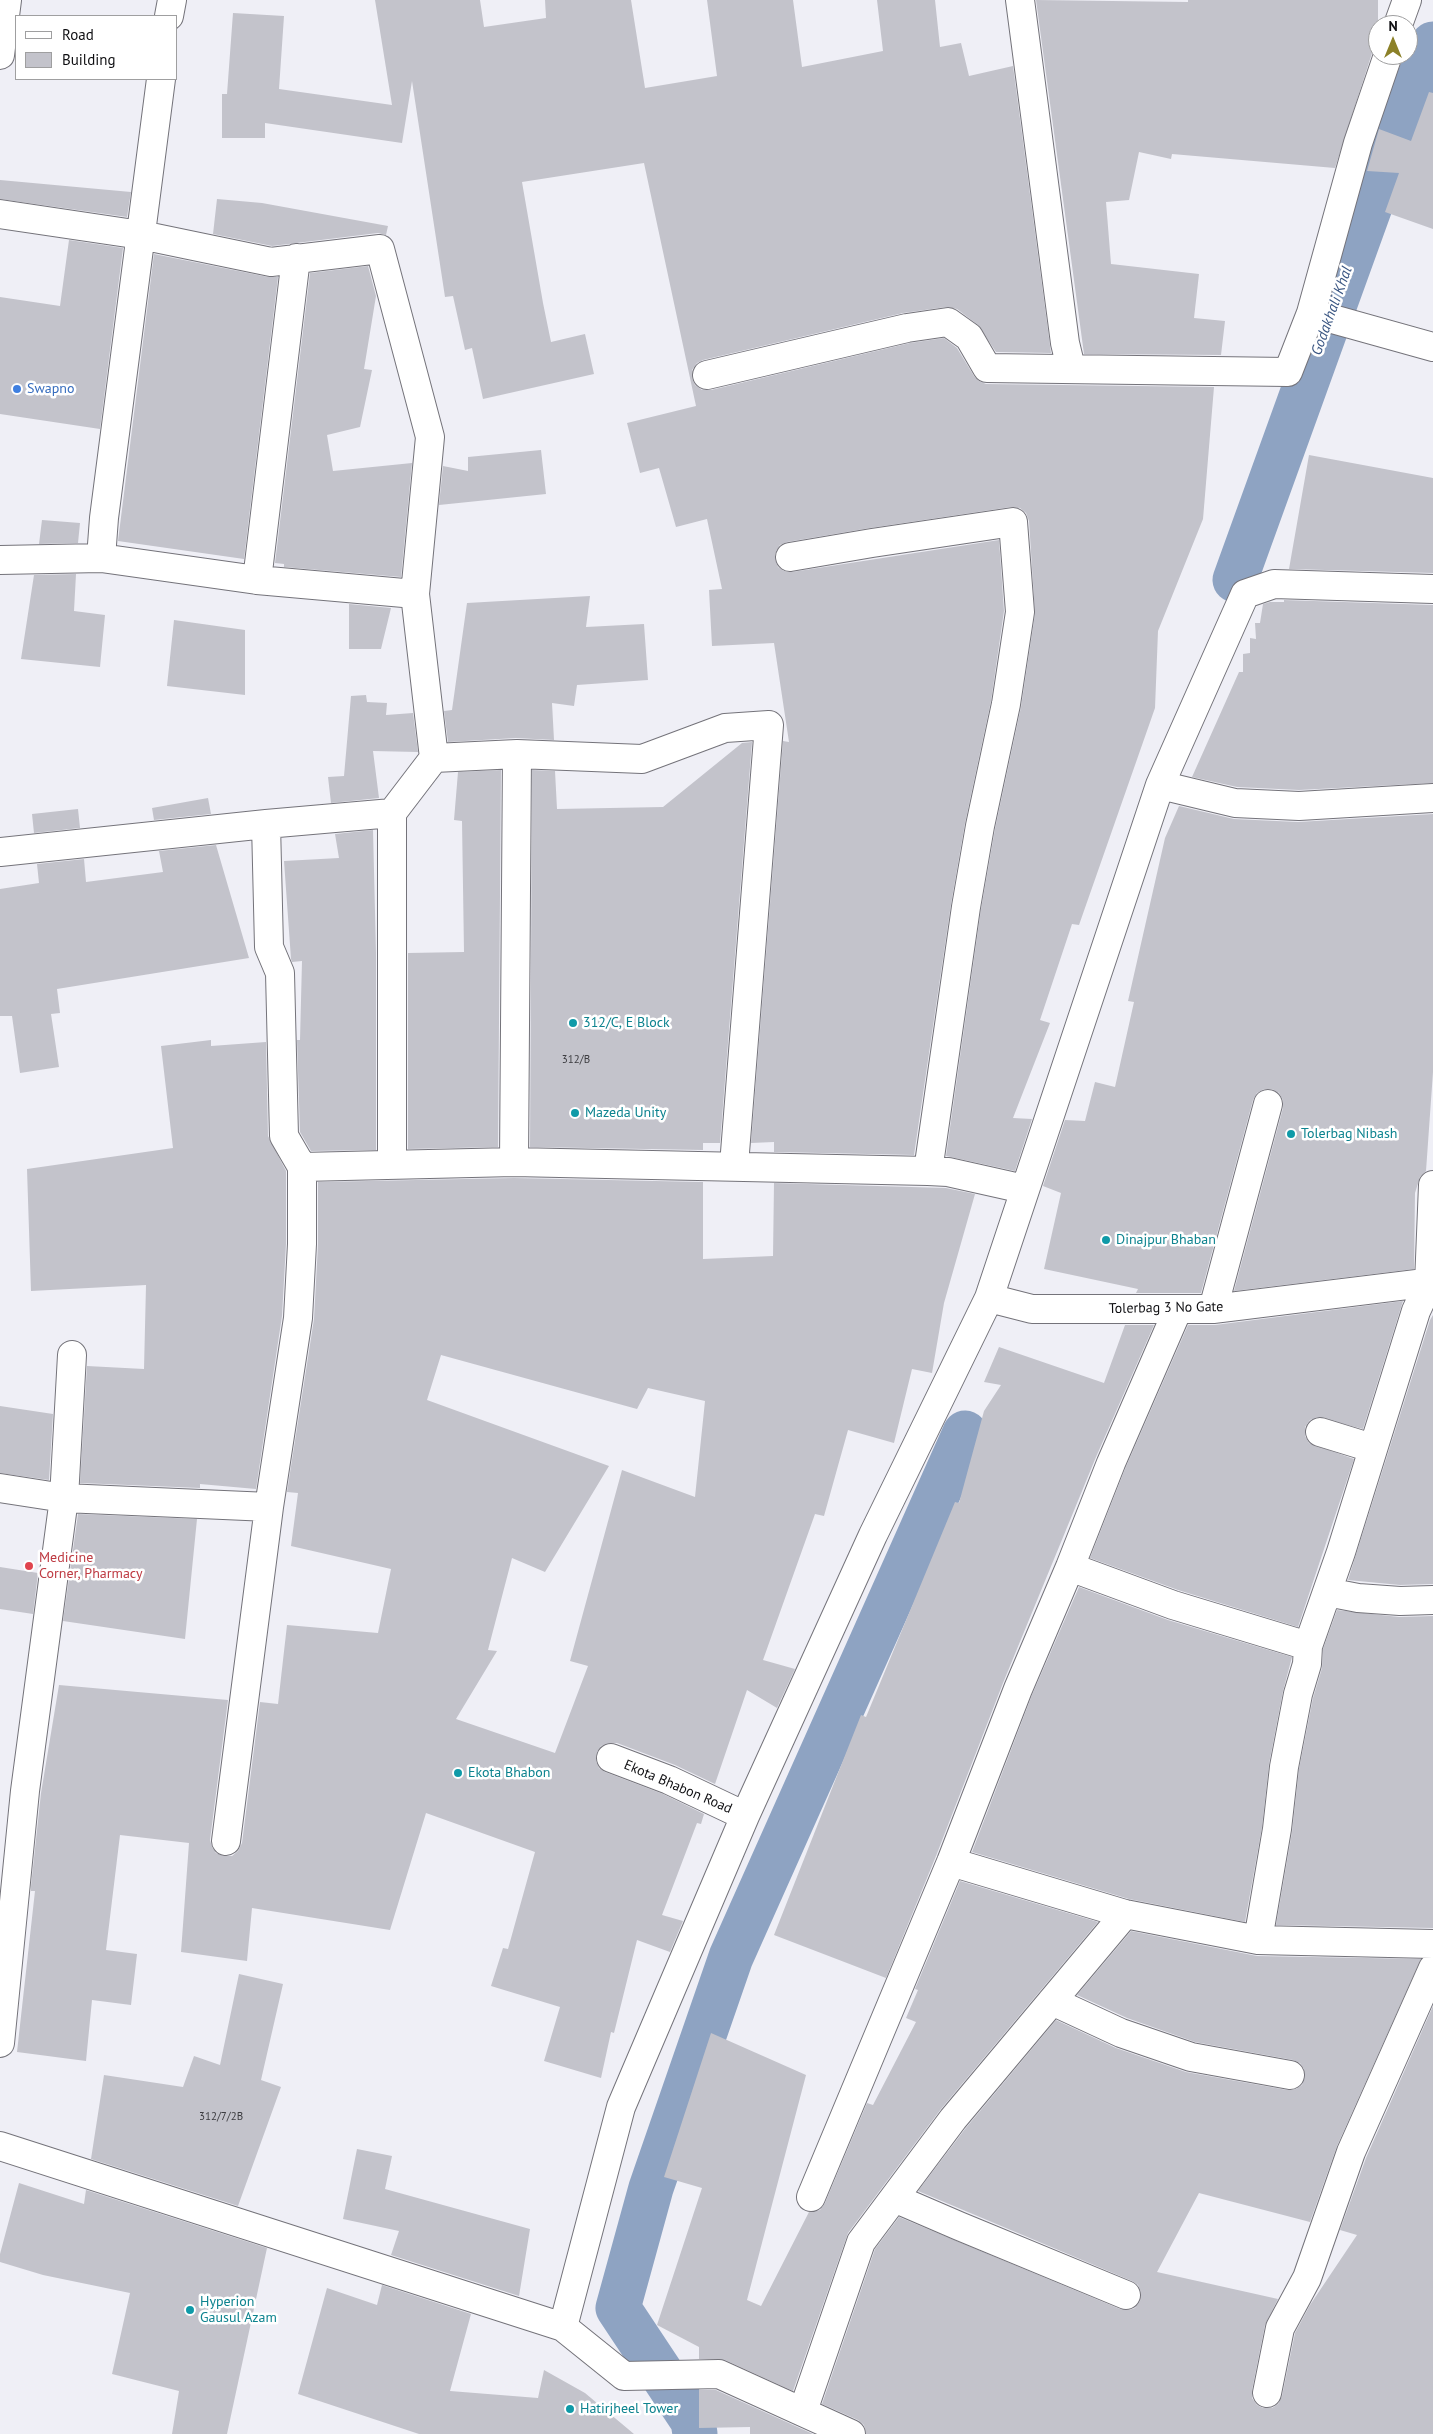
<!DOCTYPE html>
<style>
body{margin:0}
#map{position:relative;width:1433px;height:2434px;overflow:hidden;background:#efeff6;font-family:"PT Sans",sans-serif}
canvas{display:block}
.legend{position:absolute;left:15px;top:15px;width:162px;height:65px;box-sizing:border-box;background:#fff;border:1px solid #9f9fa0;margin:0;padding:6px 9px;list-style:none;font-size:15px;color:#0f0f12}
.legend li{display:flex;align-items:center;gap:10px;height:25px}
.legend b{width:25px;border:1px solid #9f9fa0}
.north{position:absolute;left:1368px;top:15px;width:50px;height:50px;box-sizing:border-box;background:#fff;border:1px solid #9f9fa0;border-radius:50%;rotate:0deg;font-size:14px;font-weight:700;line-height:20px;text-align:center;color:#0f0f12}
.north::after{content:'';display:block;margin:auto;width:18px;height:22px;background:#8c8129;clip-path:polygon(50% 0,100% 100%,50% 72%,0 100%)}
</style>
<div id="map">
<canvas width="1433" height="2434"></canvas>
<ul class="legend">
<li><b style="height:6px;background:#fff"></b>Road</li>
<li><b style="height:14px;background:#c3c3cb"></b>Building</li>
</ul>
<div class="north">N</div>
</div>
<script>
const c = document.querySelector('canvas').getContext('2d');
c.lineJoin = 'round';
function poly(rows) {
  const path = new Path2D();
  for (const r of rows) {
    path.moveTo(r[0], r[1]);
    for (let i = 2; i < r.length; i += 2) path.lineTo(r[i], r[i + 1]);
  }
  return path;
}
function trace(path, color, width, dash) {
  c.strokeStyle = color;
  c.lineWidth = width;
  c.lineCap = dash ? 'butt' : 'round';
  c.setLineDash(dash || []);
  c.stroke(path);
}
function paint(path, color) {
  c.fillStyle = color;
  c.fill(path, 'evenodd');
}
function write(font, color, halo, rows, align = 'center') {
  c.font = font + ' "PT Sans",sans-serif';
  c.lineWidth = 5;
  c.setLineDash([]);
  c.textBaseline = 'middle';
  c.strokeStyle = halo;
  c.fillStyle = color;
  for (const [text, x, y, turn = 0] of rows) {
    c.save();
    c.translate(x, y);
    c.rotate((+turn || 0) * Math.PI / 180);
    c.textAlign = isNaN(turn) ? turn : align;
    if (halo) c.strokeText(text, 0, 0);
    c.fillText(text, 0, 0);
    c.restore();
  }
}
const canal = poly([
 [1235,580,1390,151,1433,44],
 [695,2434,693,2421,618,2308,651,2188,731,1957,965,1433]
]);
const building = poly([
 [375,0,480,0,484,27,546,18,545,0,631,0,645,88,717,76,707,0,793,0,802,67,883,51,877,0,935,0,940,47,961,43,969,76,1013,66,1051,353,996,352,978,325,957,309,946,307,903,313,703,360,697,363,692,370,692,378,695,385,702,390,711,390,910,343,944,338,957,348,974,376,979,381,986,384,1214,387,1203,519,1158,631,1155,708,1079,925,1072,924,1040,1020,1050,1023,1013,1118,1032,1119,1015,1171,946,1156,981,909,995,829,1021,707,1035,614,1029,521,1026,513,1020,508,1011,507,870,528,787,542,780,545,776,551,775,559,778,567,784,571,792,572,999,540,1004,611,991,701,965,823,951,904,914,1155,774,1152,774,1142,751,1143,783,741,789,742,774,643,712,646,709,590,722,589,707,519,676,527,659,468,640,473,627,423,696,406,644,163,522,182,543,303,551,342,585,334,594,374,483,399,472,348,465,350,453,296,445,297,412,81,402,143,265,123,265,138,222,138,222,94,227,94,233,13,284,16,279,89,392,105],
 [1036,0,1188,2,1188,0,1378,0,1378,43,1373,50,1335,168,1172,154,1171,159,1139,152,1129,200,1106,202,1111,264,1199,274,1194,318,1225,321,1221,355,1084,354],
 [1429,92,1433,93,1433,229,1385,212,1399,173,1367,171,1379,129,1411,141],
 [0,180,131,192,127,217,0,199],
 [217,199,262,203,388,226,386,235,378,233,272,246,213,234],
 [69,240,123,248,100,429,0,414,0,297,60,306],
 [154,254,268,277,278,277,244,559,118,541],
 [368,266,376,296,364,369,372,370,360,427,327,435,333,471,412,463,401,577,284,567,284,564,275,563,310,273],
 [541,450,546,494,439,505,443,466,468,471,468,457],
 [1309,455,1433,478,1433,573,1289,569],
 [42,520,80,523,78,543,39,544],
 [76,574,74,611,105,615,100,667,21,659,34,575],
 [590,596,586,627,644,624,648,680,577,685,574,706,552,703,554,740,516,738,448,742,444,711,452,710,467,603],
 [1284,600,1433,605,1433,783,1299,790,1237,787,1192,777,1239,672,1243,672,1243,654,1250,653,1250,638,1256,639,1255,623,1260,623,1263,604,1270,602,1284,602],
 [349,604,391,608,381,649,349,649],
 [174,620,245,630,245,695,167,686],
 [366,695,367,702,387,703,386,715,413,713,418,752,373,751,379,798,331,803,328,777,344,776,351,696],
 [752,742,720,1143,703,1143,703,1150,530,1147,532,770,555,771,557,809,663,807,742,743],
 [501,770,498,1147,408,1149,408,953,464,952,462,821,454,820,458,772],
 [208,798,211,814,154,820,152,808],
 [1179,806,1234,819,1298,822,1433,814,1433,1072,1426,1171,1420,1177,1415,1193,1414,1269,1234,1291,1283,1108,1283,1100,1279,1093,1272,1089,1264,1089,1257,1093,1253,1100,1201,1293,1136,1293,1138,1289,1044,1269,1061,1193,1043,1186,1065,1120,1085,1121,1095,1082,1115,1087,1134,1002,1128,1001,1165,838],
 [78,809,80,828,34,833,32,814],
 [373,830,376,953,376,1150,311,1151,300,1132,297,1040,300,1040,302,961,292,962,291,959,284,861,339,858,335,834],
 [216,845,249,958,57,989,60,1013,51,1014,59,1067,20,1073,12,1016,0,1016,0,889,39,883,37,864,84,859,86,882,163,872,159,851],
 [211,1040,211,1046,266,1042,268,1136,286,1171,286,1244,282,1316,256,1489,200,1484,200,1488,80,1483,87,1366,144,1369,146,1285,31,1291,27,1169,173,1148,161,1046],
 [514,1178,703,1182,703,1259,773,1256,774,1183,946,1188,975,1194,944,1303,932,1373,912,1369,894,1443,848,1430,824,1516,815,1514,763,1660,795,1669,777,1708,747,1690,715,1784,675,1765,617,1743,608,1743,601,1746,597,1752,596,1761,599,1768,605,1772,663,1794,704,1814,701,1824,697,1823,662,1915,683,1921,670,1952,637,1940,614,2033,611,2032,601,2078,544,2061,560,2007,491,1986,503,1948,508,1949,535,1852,426,1813,390,1930,252,1908,247,1961,181,1952,189,1843,120,1835,106,1950,137,1954,131,2005,92,2000,86,2061,17,2052,35,1891,31,1891,31,1886,41,1793,59,1685,228,1700,210,1840,212,1847,216,1853,224,1856,232,1856,238,1851,242,1843,260,1702,278,1704,287,1625,378,1633,391,1569,291,1546,298,1493,287,1492,314,1319,318,1244,318,1182],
 [441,1355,637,1409,648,1388,705,1401,695,1497,622,1470,570,1661,588,1666,555,1753,456,1719,497,1651,488,1650,512,1558,545,1572,609,1466,427,1400],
 [1403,1301,1363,1429,1317,1417,1310,1420,1305,1427,1305,1436,1309,1443,1354,1459,1298,1627,1178,1590,1090,1558,1125,1469,1188,1325,1215,1325],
 [1433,1315,1433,1584,1400,1585,1348,1580,1430,1320],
 [1125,1325,1154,1325,1096,1457,1003,1683,936,1856,886,1978,774,1935,861,1715,866,1717,955,1502,959,1503,984,1411,1001,1385,984,1382,999,1347,1104,1383],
 [0,1406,53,1414,49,1480,0,1473],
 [78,1514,197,1519,185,1639,63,1621],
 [0,1567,38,1573,33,1614,0,1609],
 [1079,1587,1168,1620,1292,1657,1283,1691,1269,1764,1262,1827,1245,1922,1129,1899,972,1852,1032,1695],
 [1337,1610,1399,1617,1433,1616,1433,1928,1276,1925,1292,1832,1299,1769,1313,1698,1322,1668,1323,1649],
 [960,1881,1098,1922,941,2109,848,2233,793,2391,725,2360,699,2359,699,2347,657,2325,702,2188,664,2177,711,2033,806,2075,747,2300,761,2306,809,2212,820,2210,825,2203,867,2103,873,2105,916,2022,906,2018,918,1990,915,1989],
 [1131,1931,1257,1956,1421,1959,1337,2146,1310,2222,1199,2193,1157,2272,1278,2299,1265,2325,1252,2390,1252,2398,1257,2405,1263,2408,1272,2408,1278,2404,1282,2396,1295,2333,1310,2305,1357,2235,1340,2230,1366,2158,1433,2006,1433,2434,866,2434,864,2425,858,2420,822,2404,875,2249,899,2217,1120,2309,1129,2310,1135,2308,1140,2301,1141,2292,1138,2285,1132,2281,918,2191,965,2129,1056,2020,1116,2048,1186,2072,1287,2090,1296,2089,1302,2085,1305,2077,1304,2069,1300,2063,1293,2060,1195,2042,1127,2018,1077,1995],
 [239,1974,283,1984,261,2080,281,2087,238,2206,91,2159,104,2075,183,2087,194,2056,220,2065],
 [357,2149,392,2156,385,2189,530,2229,519,2296,391,2255,399,2231,343,2219],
 [19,2183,84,2204,86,2190,267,2248,227,2434,172,2434,179,2391,112,2374,130,2293,43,2275,0,2262,0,2254],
 [382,2285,471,2314,450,2391,538,2398,544,2370,585,2393,634,2434,419,2434,298,2394,327,2288,377,2305],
 [699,2390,716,2390,813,2434,750,2434,750,2427,699,2428]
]);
const minor = poly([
 [1020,0,1065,343,1071,368],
 [169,16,172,0],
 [1398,25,1407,0],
 [0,214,141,235,271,262,380,249,430,437,415,594,434,758,392,813,266,824,0,852],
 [1311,313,1433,347],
 [707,375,907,328,948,322,969,337,987,368,1288,372,1311,313,1358,143,1388,55],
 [790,557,872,543,1013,522,1020,612,1006,704,980,826,966,907,928,1171],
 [101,558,104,518,161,79],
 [0,560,101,558,257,580,415,594],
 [257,580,296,258],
 [434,758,517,754,642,759,725,728,769,725,734,1165],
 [1160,785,1235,803,1299,806,1433,798],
 [392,813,392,1163],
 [266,824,269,947,280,973,284,1136,302,1167],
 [514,1162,517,754],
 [989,1298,1032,1309,1213,1309,1433,1282],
 [1213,1309,1268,1104],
 [1320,1432,1372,1448],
 [0,1488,64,1498,269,1507],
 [1070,1567,1173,1605,1308,1646,1341,1552,1416,1311,1429,1283,1433,1185],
 [1327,1592,1358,1598,1400,1601,1433,1600],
 [611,1758,669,1780,745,1816],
 [226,1841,269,1507,298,1318,302,1244,302,1167,514,1162,928,1171,948,1172,1024,1189],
 [951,1862,1125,1914,1258,1940,1433,1944],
 [1258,1940,1277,1829,1284,1767,1298,1694,1307,1664,1308,1646],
 [1052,2001,1121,2033,1191,2057,1290,2075],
 [0,2043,25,1791,64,1498,72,1355],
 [0,2146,563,2327,624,2376,719,2374,851,2434],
 [811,2197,951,1862,1018,1689,1070,1567,1111,1463,1178,1309],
 [894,2198,959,2226,1126,2295],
 [563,2327,621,2107,745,1816,873,1535,989,1298,1160,785,1245,594,1274,584,1433,589],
 [1267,2393,1280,2328,1307,2278,1351,2152,1433,1968],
 [803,2411,861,2242,953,2119,1125,1914]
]);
const major = poly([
 [0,55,7,0]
]);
const markers = [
 [17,389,5,"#3f7fe0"],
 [573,1023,5,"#0f9aa8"],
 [575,1113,5,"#0f9aa8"],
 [1291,1134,5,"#0f9aa8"],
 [1106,1240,5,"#0f9aa8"],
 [29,1566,5,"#e0444e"],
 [458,1773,5,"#0f9aa8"],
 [190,2310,5,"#0f9aa8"],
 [570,2409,5,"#0f9aa8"]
];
const numberNames = [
 ["312/B",576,1060],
 ["312/7/2B",221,2117]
];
const shopNames = [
 ["Swapno",27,389]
];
const cultureNames = [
 ["312/C, E Block",583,1023],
 ["Mazeda Unity",585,1113],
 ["Tolerbag Nibash",1301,1134],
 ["Dinajpur Bhaban",1116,1240],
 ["Ekota Bhabon",468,1773],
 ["Hyperion",200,2302],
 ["Gausul Azam",200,2318],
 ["Hatirjheel Tower",580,2409]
];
const streetNames = [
 ["Tolerbag 3 No Gate",1166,1308,-1],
 ["Ekota Bhabon Road",678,1787,23]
];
const healthNames = [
 ["Medicine",39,1558],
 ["Corner, Pharmacy",39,1574]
];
const waterNames = [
 ["Godakhali Khal",1332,311,-70]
];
trace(canal, '#8ea3c2', 45);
paint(building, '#c3c3cb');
trace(minor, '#74737a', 30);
trace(major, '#74737a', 30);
trace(minor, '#fff', 28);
trace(major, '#fff', 28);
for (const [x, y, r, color] of markers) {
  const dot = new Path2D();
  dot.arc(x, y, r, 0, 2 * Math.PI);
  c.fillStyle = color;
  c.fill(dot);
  trace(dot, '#fff', 2);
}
write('11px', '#3c3c40', null, numberNames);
write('14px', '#366cbe', '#fff', shopNames, 'left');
write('14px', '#0d838f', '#fff', cultureNames, 'left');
write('14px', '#0f0f12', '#fff', streetNames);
write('14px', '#be3a42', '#fff', healthNames, 'left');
write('italic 15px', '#395582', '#fff', waterNames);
</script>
